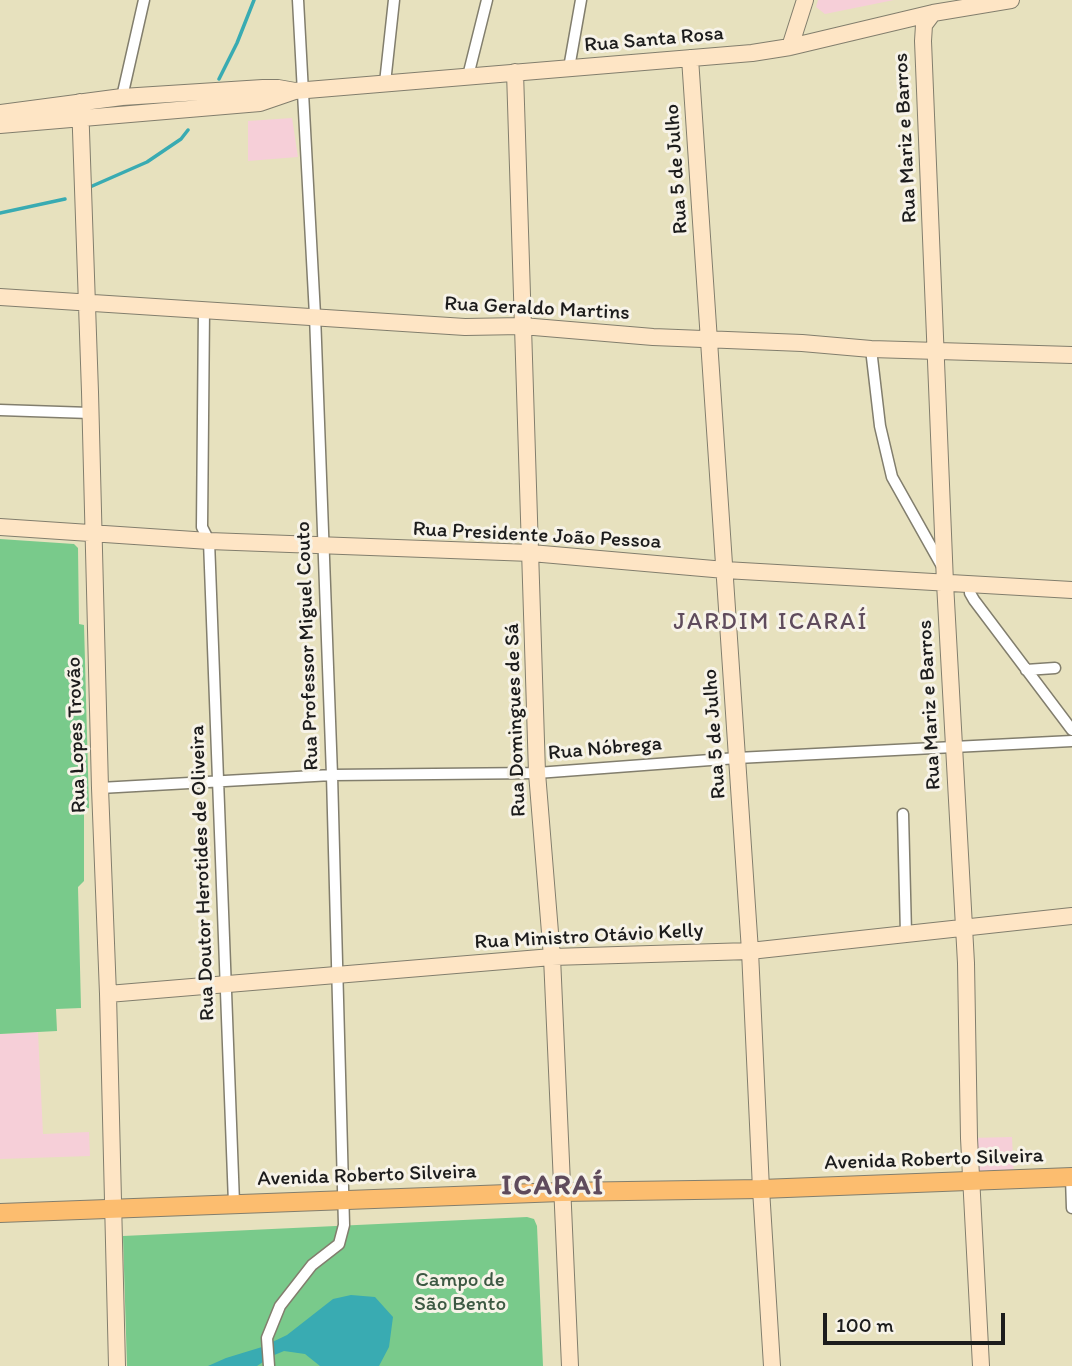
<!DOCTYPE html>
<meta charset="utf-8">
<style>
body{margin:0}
#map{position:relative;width:1072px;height:1366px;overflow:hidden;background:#e7e1be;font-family:Itim,sans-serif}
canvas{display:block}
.scale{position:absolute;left:823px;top:1313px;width:182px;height:32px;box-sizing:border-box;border:4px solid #1c1c1c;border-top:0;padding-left:9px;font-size:21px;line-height:24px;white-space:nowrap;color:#1c1c1c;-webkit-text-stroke:5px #f7f3e8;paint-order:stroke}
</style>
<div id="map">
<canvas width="1072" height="1366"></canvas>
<div class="scale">100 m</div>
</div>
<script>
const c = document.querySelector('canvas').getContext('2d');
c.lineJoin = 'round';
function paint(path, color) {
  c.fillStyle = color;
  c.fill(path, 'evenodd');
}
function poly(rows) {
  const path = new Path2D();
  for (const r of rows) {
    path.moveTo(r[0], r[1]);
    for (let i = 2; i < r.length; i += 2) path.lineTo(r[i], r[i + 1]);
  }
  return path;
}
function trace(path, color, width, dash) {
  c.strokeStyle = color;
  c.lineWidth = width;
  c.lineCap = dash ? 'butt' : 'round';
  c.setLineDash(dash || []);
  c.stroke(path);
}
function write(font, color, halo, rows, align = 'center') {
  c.font = font + ' Itim,sans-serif';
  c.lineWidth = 6;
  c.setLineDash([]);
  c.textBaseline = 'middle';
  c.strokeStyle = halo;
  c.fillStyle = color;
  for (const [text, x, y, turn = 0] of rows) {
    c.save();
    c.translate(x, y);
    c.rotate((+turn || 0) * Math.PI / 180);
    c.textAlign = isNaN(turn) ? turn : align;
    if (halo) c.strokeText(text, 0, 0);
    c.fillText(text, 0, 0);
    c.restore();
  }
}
const built = poly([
 [818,0,894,0,825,14,816,7],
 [292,118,298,157,248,161,248,121],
 [38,1032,43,1134,89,1132,90,1156,0,1159,0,1034],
 [1012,1137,1014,1179,972,1180,969,1138]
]);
const green = poly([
 [0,539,74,544,78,548,79,624,84,625,89,808,84,809,84,881,78,887,81,1008,56,1009,57,1031,0,1034],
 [527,1217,534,1219,537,1226,543,1366,127,1366,123,1236]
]);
const water = poly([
 [351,1295,375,1297,393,1317,389,1347,379,1366,320,1366,305,1354,284,1351,272,1356,257,1366,208,1366,226,1358,262,1347,287,1335,333,1299]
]);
const stream = poly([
 [219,79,237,43,254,0],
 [90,187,147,162,181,139,188,130],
 [0,213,65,199]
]);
const street = poly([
 [569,68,581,0],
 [468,76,487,0],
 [385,83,394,0],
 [122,97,144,0],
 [204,309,202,527,209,541,234,1203],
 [871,349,880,426,892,477,943,568],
 [0,410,90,413],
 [970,584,970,593,974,600,1072,730],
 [1026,670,1055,668],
 [100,788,332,775,537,773,737,758,1072,741],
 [903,814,906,934],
 [1071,1177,1072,1208],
 [269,1366,267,1338,280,1306,312,1265,339,1244,344,1225,332,775,315,315,298,0]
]);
const secondary = poly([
 [933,13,924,25,923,41,945,583,966,963,969,1138,981,1366],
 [790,47,805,0],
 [690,58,750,951,761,1189,772,1366],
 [515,72,537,773,552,957,570,1366],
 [80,102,90,392,100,788,108,994,117,1366],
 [0,113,122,97,263,88,278,88,295,91,752,53,790,47,933,13,1011,0],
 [0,125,260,103,295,91],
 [0,297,465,327,522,326,653,337,802,343,871,349,1072,355],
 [0,527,209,541,531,553,725,570,1072,590],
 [108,994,552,957,750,951,1072,916]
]);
const primary = poly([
 [0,1213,561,1192,761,1189,1072,1177]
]);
const streetNames = [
 ["Rua Santa Rosa",654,40,-5],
 ["Rua Mariz e Barros",906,138,-93],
 ["Rua 5 de Julho",677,169,-94],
 ["Rua Geraldo Martins",537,309,3],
 ["Rua Presidente João Pessoa",537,536,3],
 ["Rua Professor Miguel Couto",308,646,-92],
 ["Rua Mariz e Barros",930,705,-93],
 ["Rua Domingues de Sá",516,720,-92],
 ["Rua 5 de Julho",715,734,-94],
 ["Rua Lopes Trovão",77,735,-92],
 ["Rua Nóbrega",605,749,-5],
 ["Rua Doutor Herotides de Oliveira",203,873,-92],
 ["Rua Ministro Otávio Kelly",589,937,-3],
 ["Avenida Roberto Silveira",934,1160,-2],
 ["Avenida Roberto Silveira",367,1176,-2]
];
const parkNames = [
 ["Campo de",460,1281],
 ["São Bento",460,1305]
];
const quarterNames = [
 ["JARDIM ICARAÍ",771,623]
];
const districtNames = [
 ["ICARAÍ",553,1187]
];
paint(built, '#f6cfd8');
paint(green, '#79ca8b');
paint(water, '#39abb2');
trace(stream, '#39abb2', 3.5);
trace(street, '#827e6d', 13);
trace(secondary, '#827e6d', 18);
trace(primary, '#827e6d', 20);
trace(street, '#fff', 10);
trace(secondary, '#fee5c5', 16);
trace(primary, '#fcbd6f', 18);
write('21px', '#1c1c1c', '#f7f3e8', streetNames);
write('21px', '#3d5943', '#f7f3e8', parkNames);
c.letterSpacing = '2px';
write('24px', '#5f4b5c', '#f7f3e8', quarterNames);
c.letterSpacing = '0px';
c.letterSpacing = '2px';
write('bold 28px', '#5f4b5c', '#f7f3e8', districtNames);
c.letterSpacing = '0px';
</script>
